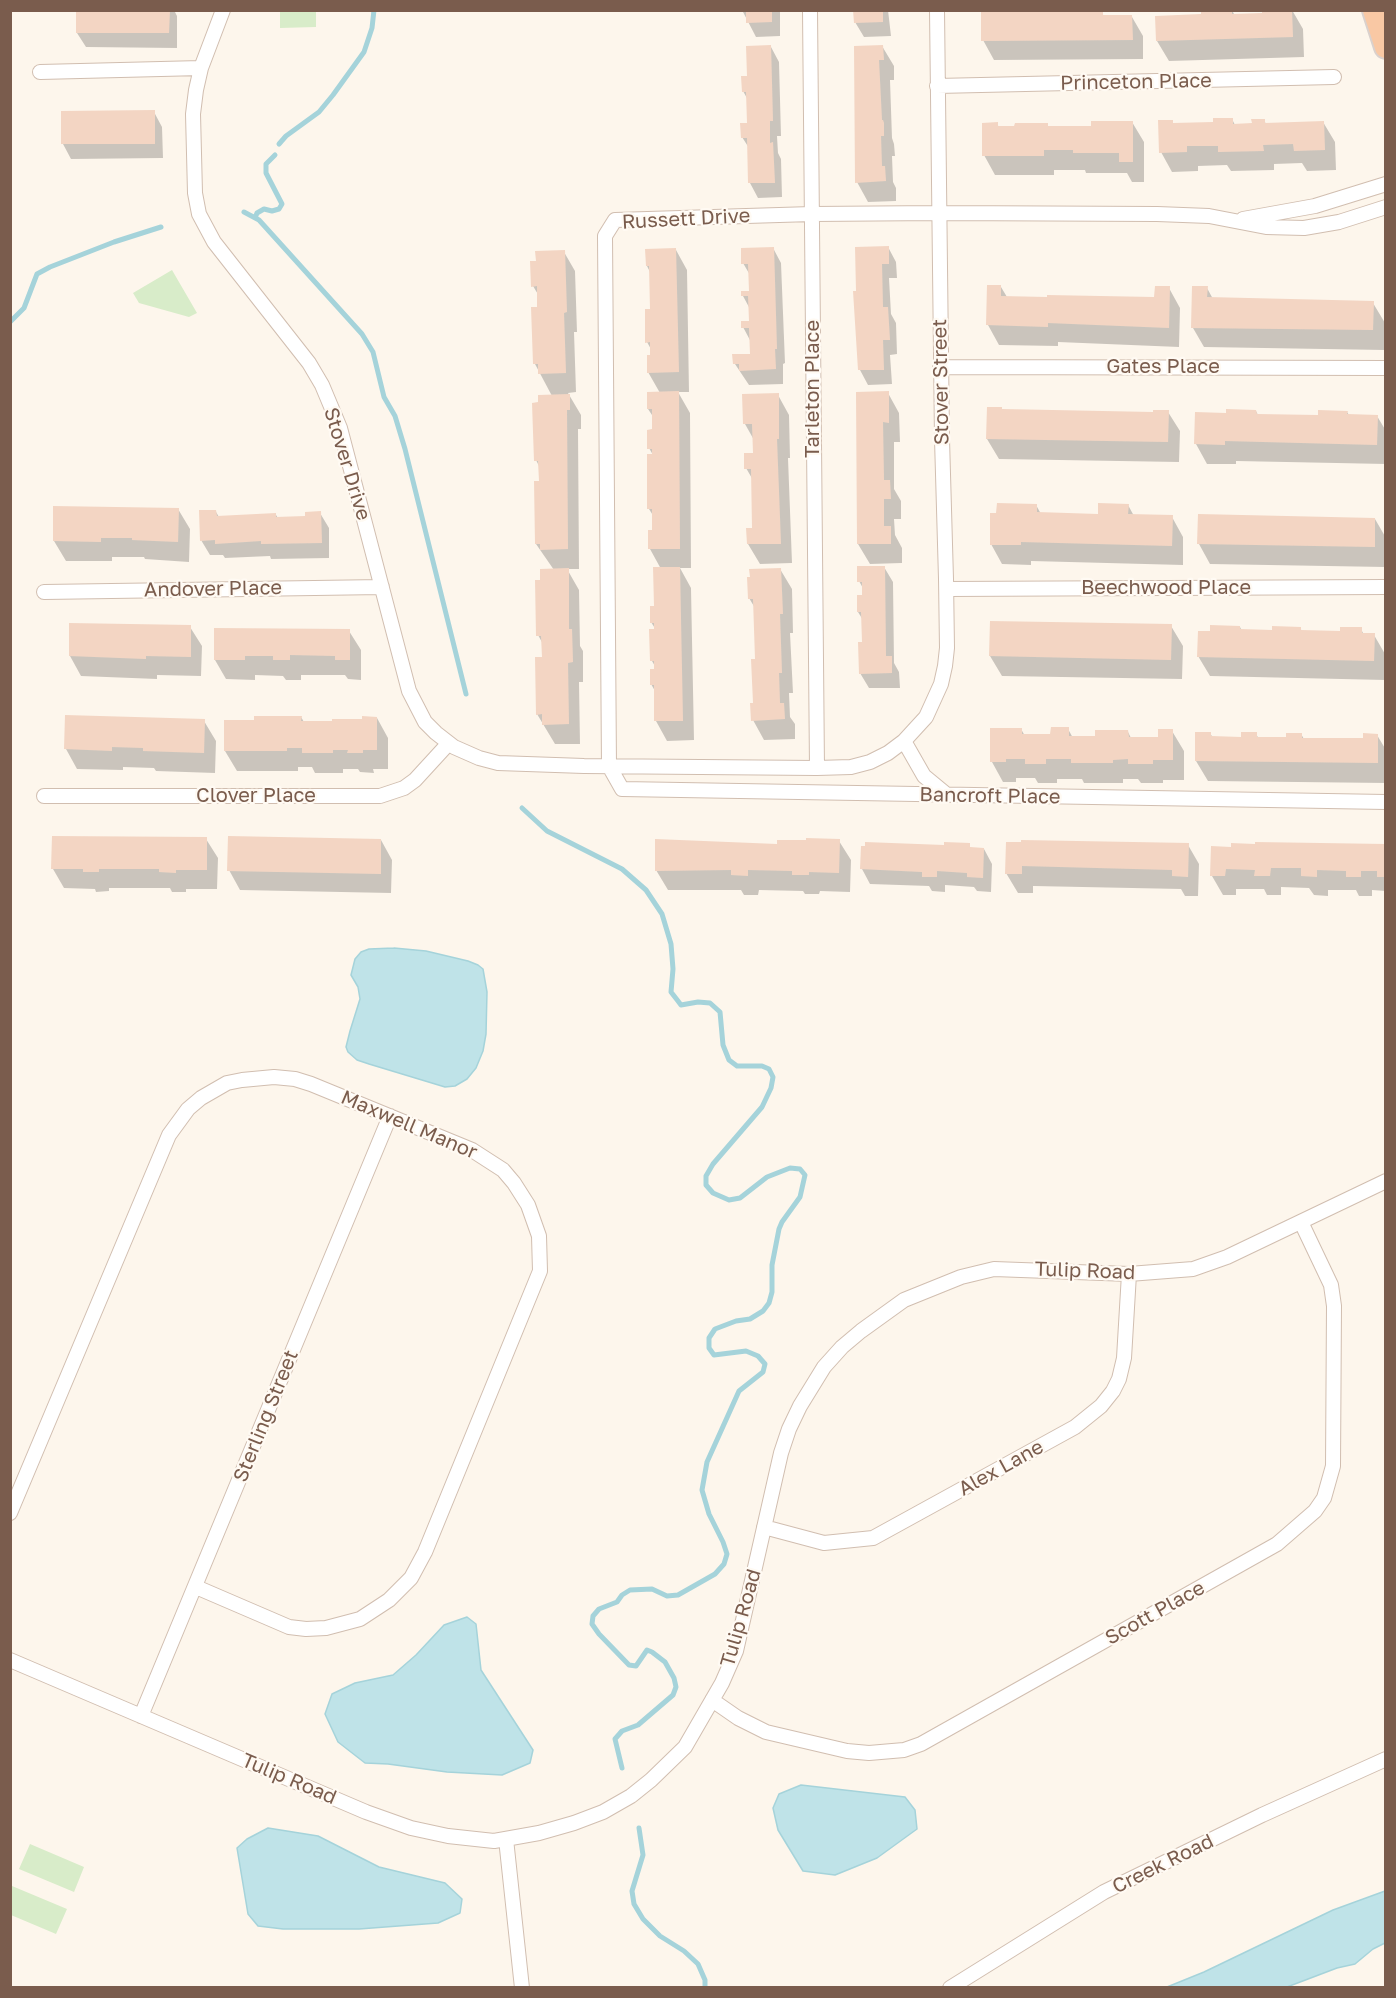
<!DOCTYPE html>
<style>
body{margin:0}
#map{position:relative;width:1396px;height:1998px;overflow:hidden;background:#fdf6ec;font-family:"Golos Text",sans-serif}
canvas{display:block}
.frame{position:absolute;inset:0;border:12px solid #7a5c4d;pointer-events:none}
</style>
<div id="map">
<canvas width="1396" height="1998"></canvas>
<div class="frame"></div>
</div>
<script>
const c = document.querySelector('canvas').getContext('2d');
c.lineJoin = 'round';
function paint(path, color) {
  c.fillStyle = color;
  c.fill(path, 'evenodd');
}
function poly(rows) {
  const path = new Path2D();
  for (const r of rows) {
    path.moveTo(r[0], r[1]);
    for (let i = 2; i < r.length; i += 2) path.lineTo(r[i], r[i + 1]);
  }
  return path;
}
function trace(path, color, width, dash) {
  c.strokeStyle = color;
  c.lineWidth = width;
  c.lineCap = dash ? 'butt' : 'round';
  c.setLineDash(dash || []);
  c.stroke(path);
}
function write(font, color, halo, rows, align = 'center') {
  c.font = font + ' "Golos Text",sans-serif';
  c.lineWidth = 4.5;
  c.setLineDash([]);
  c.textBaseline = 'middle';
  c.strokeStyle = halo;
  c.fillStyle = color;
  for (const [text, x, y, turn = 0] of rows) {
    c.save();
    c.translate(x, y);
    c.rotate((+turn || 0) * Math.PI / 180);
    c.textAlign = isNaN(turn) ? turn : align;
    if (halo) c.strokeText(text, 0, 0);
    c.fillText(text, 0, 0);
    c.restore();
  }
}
const green = poly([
 [280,11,316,11,316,27,280,28],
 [172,270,197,313,189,317,139,303,133,293],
 [30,1844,84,1867,74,1892,19,1869],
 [12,1886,67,1909,56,1934,11,1915]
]);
const water = poly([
 [394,948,426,951,468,961,478,965,483,969,487,992,486,1034,483,1051,476,1068,467,1079,455,1086,445,1087,369,1064,357,1060,348,1052,346,1047,350,1031,360,999,358,987,351,975,355,959,361,952,369,949,394,948],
 [467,1617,476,1624,481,1670,533,1750,530,1763,502,1775,447,1772,388,1764,365,1763,338,1742,325,1714,332,1694,355,1683,393,1675,416,1655,444,1625,467,1617],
 [801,1785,905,1797,915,1810,917,1829,877,1858,835,1875,803,1871,778,1830,773,1808,779,1794,801,1785],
 [268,1828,318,1836,379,1867,445,1883,462,1899,460,1913,438,1923,359,1929,283,1929,258,1926,248,1914,237,1848,247,1839,268,1828],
 [1385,1891,1385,1943,1373,1949,1355,1964,1337,1968,1287,1987,1167,1987,1204,1972,1333,1910,1385,1891]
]);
const shadow = poly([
 [77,10,174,10,177,16,177,48,86,47,77,33],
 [742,10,780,10,780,36,756,37],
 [855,10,888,10,891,36,864,37,855,22],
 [1232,10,1235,16,1263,15,1292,10,1303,29,1304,57,1169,61,1157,41,1202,16],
 [1102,12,1104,17,1132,17,1143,36,1143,59,994,60,983,40],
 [882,46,894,66,894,80,890,80,892,138,894,144,895,156,892,156,893,182,896,188,896,201,868,202,857,182,855,138],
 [771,47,779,62,781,136,777,136,778,153,781,159,782,197,758,198,750,183,749,148,742,137,749,124,748,100,743,91,748,77],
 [154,112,162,127,163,158,71,159,63,144,62,113],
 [1232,119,1235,125,1253,124,1264,120,1266,124,1323,122,1335,142,1336,170,1307,171,1302,163,1274,164,1274,170,1231,171,1227,165,1198,166,1198,171,1172,172,1161,152,1174,125,1215,124],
 [1132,122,1144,142,1144,182,1132,182,1127,173,1086,173,1085,170,1054,170,1054,175,995,175,984,155,997,124,999,127,1093,127],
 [888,247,896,262,897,278,889,278,891,314,896,323,897,354,890,355,892,384,868,385,860,370,858,292],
 [773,248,781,263,785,363,783,364,783,384,749,385,735,364,752,355,751,342,743,327,751,322,750,309,743,296,750,292,750,275,743,263],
 [676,250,687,270,689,392,678,392,690,413,691,568,680,568,691,588,694,740,667,741,656,721,655,691,651,684,656,668,652,661,651,631,656,630,651,622,661,569,650,549,654,532,654,517,649,509,653,455,649,448,654,431,654,418,648,409,648,393,660,393,648,372,652,356,652,351,647,342,651,310,650,272,647,266],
 [564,252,575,271,577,332,574,332,576,392,568,393,581,415,581,429,578,429,579,569,567,569,579,590,580,646,583,651,583,682,579,682,580,744,555,744,537,714,543,658,543,644,538,635,542,581,554,570,536,544,540,483,540,468,536,460,552,396,535,364,539,308,539,296,533,286,537,262],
 [1001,287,1007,297,1156,298,1169,288,1180,308,1179,347,1058,342,1058,346,999,345,988,325],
 [1207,288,1213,299,1373,303,1385,323,1384,350,1204,347,1193,328],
 [888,393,899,413,900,442,894,442,894,489,901,501,901,519,894,519,895,535,902,548,902,563,870,564,858,544],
 [778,395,789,415,790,458,788,458,792,563,760,564,748,544,754,530,753,480,746,468,754,454,754,440,745,424],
 [1003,410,1154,413,1168,412,1180,431,1179,462,999,459,987,439],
 [1256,411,1258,415,1320,416,1347,412,1349,415,1377,416,1386,431,1386,464,1236,461,1236,464,1207,464,1196,444,1228,414],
 [1036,505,1041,514,1099,515,1128,505,1134,516,1172,517,1183,537,1183,565,1031,561,1031,565,1002,564,991,544],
 [178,509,190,529,189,562,145,559,144,557,112,557,112,561,66,561,54,541],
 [216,512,219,517,276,515,278,518,307,518,320,513,329,528,329,558,271,559,270,556,225,558,223,555,210,555,201,540],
 [1375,519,1386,538,1385,567,1210,564,1199,544],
 [884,567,893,582,894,663,899,672,900,688,869,688,860,673,863,643,863,620,858,612,858,596,864,596,864,590,859,581],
 [780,569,792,589,793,633,790,633,793,693,789,693,790,717,795,724,795,739,764,740,753,720,757,660,755,608,749,598],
 [71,625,190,627,202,646,201,676,157,675,157,679,81,676,70,656],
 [1171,626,1183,646,1182,679,1002,676,990,656],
 [1240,627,1242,631,1273,631,1300,628,1302,631,1342,632,1361,629,1364,635,1374,635,1385,654,1385,680,1210,676,1198,656],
 [349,631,361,650,361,680,348,679,345,675,301,675,301,680,286,680,283,676,255,675,255,680,226,679,215,660],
 [301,717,304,722,363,721,377,718,388,738,388,769,373,769,374,773,360,772,358,769,343,769,343,773,315,773,312,767,298,767,298,771,237,771,225,751,256,721],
 [204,721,216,741,215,773,156,771,154,768,123,767,123,770,77,769,66,749],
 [1021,729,1025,736,1052,736,1068,729,1073,738,1096,738,1128,732,1131,738,1159,738,1172,731,1184,751,1184,780,1163,780,1163,783,1141,783,1138,779,1123,779,1123,783,1084,783,1082,779,1057,779,1057,783,1038,783,1035,778,1016,778,1016,782,1003,782,992,762],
 [1210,733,1213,738,1243,738,1256,734,1259,739,1288,739,1301,734,1304,739,1364,740,1377,735,1386,750,1386,783,1208,781,1196,761],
 [206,839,218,858,217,889,186,889,186,892,172,892,170,888,109,888,109,891,96,892,95,889,64,888,53,869],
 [381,840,392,860,391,893,240,890,229,870],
 [839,841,851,860,850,892,820,891,819,894,805,894,803,891,759,890,758,895,744,895,741,890,668,890,656,870,778,845],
 [1007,844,1188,845,1199,864,1198,896,1185,896,1181,889,1033,886,1033,893,1018,893,1006,873],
 [969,845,971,849,984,849,992,864,991,892,977,891,974,887,945,885,945,892,932,891,929,886,870,884,862,869,946,847],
 [1386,846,1386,891,1372,890,1372,896,1359,896,1356,890,1328,890,1328,896,1314,895,1309,888,1281,887,1281,895,1267,895,1264,889,1236,889,1236,895,1223,895,1212,876,1212,848]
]);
const stream = poly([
 [279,144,286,136,319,112,333,95,364,52,372,28,374,10],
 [244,212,259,220,362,334,373,352,384,397,395,416,405,449,466,694],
 [255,218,257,213,264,209,272,211,279,209,282,204,266,173,266,164,275,155],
 [10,322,24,308,37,274,50,267,114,242,161,227],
 [522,808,547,831,622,869,646,890,662,914,671,944,673,969,671,992,678,1001,681,1005,698,1002,710,1003,720,1012,723,1045,729,1060,737,1066,762,1066,769,1069,773,1077,771,1088,762,1107,713,1164,706,1176,706,1185,713,1193,729,1200,740,1198,767,1177,790,1168,800,1169,805,1175,800,1197,782,1222,779,1229,772,1265,772,1292,769,1303,763,1311,750,1319,736,1321,715,1329,709,1338,709,1348,714,1355,746,1351,758,1356,765,1364,763,1372,739,1391,707,1462,702,1490,709,1514,723,1542,727,1554,724,1564,715,1574,678,1595,667,1596,652,1589,630,1590,622,1595,617,1602,599,1609,593,1616,592,1624,599,1634,629,1665,636,1666,647,1650,652,1652,665,1662,674,1678,676,1687,673,1695,638,1725,622,1731,615,1739,622,1768],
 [639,1828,643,1855,632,1891,634,1904,643,1919,660,1936,684,1951,698,1964,705,1980,705,1988]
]);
const building = poly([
 [76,10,170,10,169,33,76,33],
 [746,10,772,10,772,22,746,23],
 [853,10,883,10,883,22,854,23],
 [1201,10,1232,10,1232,14,1262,13,1262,10,1292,10,1293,37,1156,41,1155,16,1201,14],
 [1103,11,1103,15,1132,15,1133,40,981,41,981,12],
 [771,45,773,121,770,121,770,143,773,142,775,183,748,183,747,138,741,138,740,123,747,123,746,92,742,92,741,76,747,76,746,46],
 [883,45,884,60,879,60,882,120,883,120,884,123,884,136,881,136,882,166,885,166,886,181,855,183,854,46],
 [155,110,155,144,61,144,61,111],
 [1213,118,1233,118,1233,124,1252,123,1251,119,1265,119,1265,123,1324,121,1325,150,1294,151,1293,144,1263,145,1264,151,1218,152,1218,146,1187,146,1187,152,1159,153,1158,120,1173,120,1173,123,1213,122],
 [1091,121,1133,121,1133,162,1119,162,1119,153,1073,153,1073,150,1044,150,1044,156,982,156,982,123,998,122,998,126,1014,126,1015,123,1048,123,1048,126,1091,126],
 [889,246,889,264,882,264,883,307,888,307,890,340,883,340,884,370,858,370,853,291,856,291,855,247],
 [774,247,777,349,775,349,776,369,739,371,739,364,733,364,732,354,750,354,749,328,741,328,741,321,749,321,748,296,741,296,741,291,749,291,748,264,741,264,741,248],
 [676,248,679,372,647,373,647,355,650,355,650,342,645,343,645,309,650,309,649,266,646,266,645,249],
 [565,250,567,312,564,313,566,373,538,374,538,364,533,364,531,307,537,307,537,286,531,287,530,261,536,261,535,251],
 [987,285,1001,285,1001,296,1047,297,1047,295,1154,297,1155,286,1170,286,1169,328,1048,323,1048,327,986,325],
 [1192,286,1208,286,1207,297,1374,301,1373,330,1191,328],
 [679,391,680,549,648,549,648,530,652,530,652,509,647,509,647,454,652,454,652,449,647,449,647,430,652,429,652,409,647,409,647,392],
 [889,391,889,423,883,422,884,480,890,480,891,499,884,499,884,526,891,526,891,544,857,544,856,392],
 [779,393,779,439,777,439,781,544,747,544,746,528,752,528,751,469,744,469,744,453,753,453,752,424,743,424,742,394],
 [570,394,570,410,567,410,568,549,540,550,540,544,535,544,534,481,539,481,538,461,534,461,532,403,538,402,538,395],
 [987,407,1002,407,1002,409,1153,412,1153,410,1169,410,1168,442,986,439],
 [1226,409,1256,410,1257,414,1318,415,1318,410,1348,411,1347,414,1378,415,1377,445,1225,441,1225,445,1194,444,1195,412,1226,413],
 [997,503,1037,504,1037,512,1098,514,1098,503,1129,504,1128,514,1173,515,1172,546,1021,542,1021,545,990,545,990,513,996,513],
 [53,506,179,508,178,542,132,540,132,538,101,538,101,542,53,541],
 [199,510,216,510,217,516,276,513,276,517,305,516,305,512,321,511,322,543,261,544,261,541,215,544,215,540,200,541],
 [1198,514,1375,518,1375,547,1197,544],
 [857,566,885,566,886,656,892,656,892,673,859,674,858,642,862,642,861,612,857,612,857,595,862,595,862,582,857,582],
 [653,567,680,567,683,721,654,721,654,685,650,685,650,669,654,669,654,661,650,661,649,629,654,629,654,623,650,623,650,606,654,606],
 [569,568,569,629,572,629,573,662,568,663,569,724,542,725,542,714,536,715,535,657,542,657,541,636,536,636,535,580,540,580,540,569],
 [781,568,783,614,780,614,782,673,779,673,780,703,784,703,785,719,751,721,750,703,753,703,751,659,755,659,753,599,748,599,747,577,750,577,749,569],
 [990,621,1172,624,1171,660,989,656],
 [69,623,191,625,191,657,146,656,146,659,69,656],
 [1210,625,1240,626,1240,629,1272,630,1272,626,1301,627,1301,630,1340,631,1340,627,1362,627,1362,633,1375,633,1374,661,1197,657,1198,631,1210,631],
 [214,628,350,629,350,660,335,660,335,656,290,655,290,660,273,660,273,656,245,656,245,660,214,660],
 [65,715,205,719,204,753,143,751,143,748,112,747,112,751,64,749],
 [254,716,302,716,301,721,332,721,332,719,362,719,362,716,377,717,377,750,363,750,363,753,347,753,348,750,333,750,333,753,302,753,302,748,287,748,287,751,224,751,224,720,254,720],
 [1051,727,1069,727,1069,736,1095,736,1095,730,1128,730,1129,737,1158,737,1158,729,1173,729,1173,760,1153,760,1153,764,1128,764,1128,759,1113,760,1113,763,1071,763,1071,759,1046,759,1046,764,1025,764,1025,759,1006,759,1006,762,990,762,990,728,1022,728,1022,734,1050,734],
 [1195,732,1211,732,1211,736,1241,737,1241,732,1257,732,1257,737,1286,737,1286,733,1302,733,1302,738,1363,738,1363,733,1378,734,1378,763,1195,761],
 [52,836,207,837,207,870,176,870,176,873,159,872,159,869,99,869,99,872,83,872,83,869,51,869],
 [228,836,381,839,381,874,227,871],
 [806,838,840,839,839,873,809,872,809,875,792,875,792,871,748,870,748,876,731,875,731,870,655,871,655,839,777,844,777,840,806,840],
 [1021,840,1189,843,1188,877,1172,876,1172,870,1022,866,1022,874,1005,874,1006,842,1021,842],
 [865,842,944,845,944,842,970,843,970,847,984,848,983,878,967,877,967,873,937,871,937,877,922,877,922,872,860,869,861,846,865,846],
 [1255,842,1386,844,1386,877,1377,877,1377,871,1361,871,1361,877,1346,877,1346,871,1317,870,1317,877,1301,876,1301,868,1271,868,1270,876,1254,876,1255,870,1226,869,1225,876,1210,876,1211,846,1231,847,1231,843,1255,844]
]);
const minor = poly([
 [223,10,201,68,196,90,193,114,195,193,199,214,214,242,309,363,322,385,340,428,409,691,425,722,436,733,454,747,479,758,498,763,584,766,817,768,851,767,870,762,888,753,904,741,926,717,941,684,945,666,947,648,946,579,942,439,937,10],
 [810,10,817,768],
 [40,72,201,68],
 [937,86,1334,77],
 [1386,207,1339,222,1304,228,1266,227,1209,216,1157,214,939,213,812,214,615,220,605,236,609,766,622,789,1386,802],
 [1243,219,1315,206,1386,184],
 [940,367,1386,368],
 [947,589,1386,587],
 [44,592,382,587],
 [904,741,924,776,947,795],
 [44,796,380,796,404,788,415,780,448,744],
 [10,1513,169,1135,188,1109,201,1098,227,1083,242,1080,274,1077,295,1079,311,1084,472,1150,503,1170,514,1183,528,1205,539,1236,540,1271,425,1552,411,1578,389,1600,360,1619,326,1628,306,1629,289,1627,196,1587],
 [764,1527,824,1543,873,1538,1075,1427,1101,1406,1113,1391,1119,1379,1124,1358,1129,1274],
 [10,1660,366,1812,411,1828,448,1836,494,1841,539,1833,574,1823,603,1812,631,1796,651,1780,685,1747,722,1683,736,1651,781,1453,789,1429,800,1406,824,1367,842,1347,861,1331,904,1300,961,1277,994,1269,1129,1274,1193,1269,1227,1257,1386,1181],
 [712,1700,738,1718,766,1732,847,1751,869,1753,904,1750,921,1744,1277,1544,1315,1511,1324,1498,1333,1466,1334,1306,1331,1285,1301,1222],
 [141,1716,390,1116],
 [506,1839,522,1988],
 [950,1988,1104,1892,1262,1815,1386,1759]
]);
const trunk = poly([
 [1374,10,1386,47]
]);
const streetNames = [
 ["Princeton Place",1136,82,-1],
 ["Russett Drive",686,219,-3],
 ["Gates Place",1163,367],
 ["Stover Street",941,382,-91],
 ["Tarleton Place",813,389,-90],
 ["Stover Drive",347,464,73],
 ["Beechwood Place",1166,588],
 ["Andover Place",213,589,-1],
 ["Clover Place",256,796],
 ["Bancroft Place",990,796,1],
 ["Maxwell Manor",409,1125,23],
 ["Tulip Road",1085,1271,2],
 ["Sterling Street",266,1416,-68],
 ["Alex Lane",1001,1468,-29],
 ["Scott Place",1155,1613,-29],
 ["Tulip Road",741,1618,-74],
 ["Tulip Road",289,1779,23],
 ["Creek Road",1163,1864,-26]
];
paint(green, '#d8ecc9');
paint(water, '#bfe3e8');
trace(water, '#a5d3da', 1.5);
paint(shadow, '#0003');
trace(stream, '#a5d3da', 5);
paint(building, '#f3d5c3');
trace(minor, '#d1beb0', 16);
trace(trunk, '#dad1cd', 26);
trace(minor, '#fff', 14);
trace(trunk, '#f9c8a4', 22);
write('20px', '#7a5c4d', '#fffaf3', streetNames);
</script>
